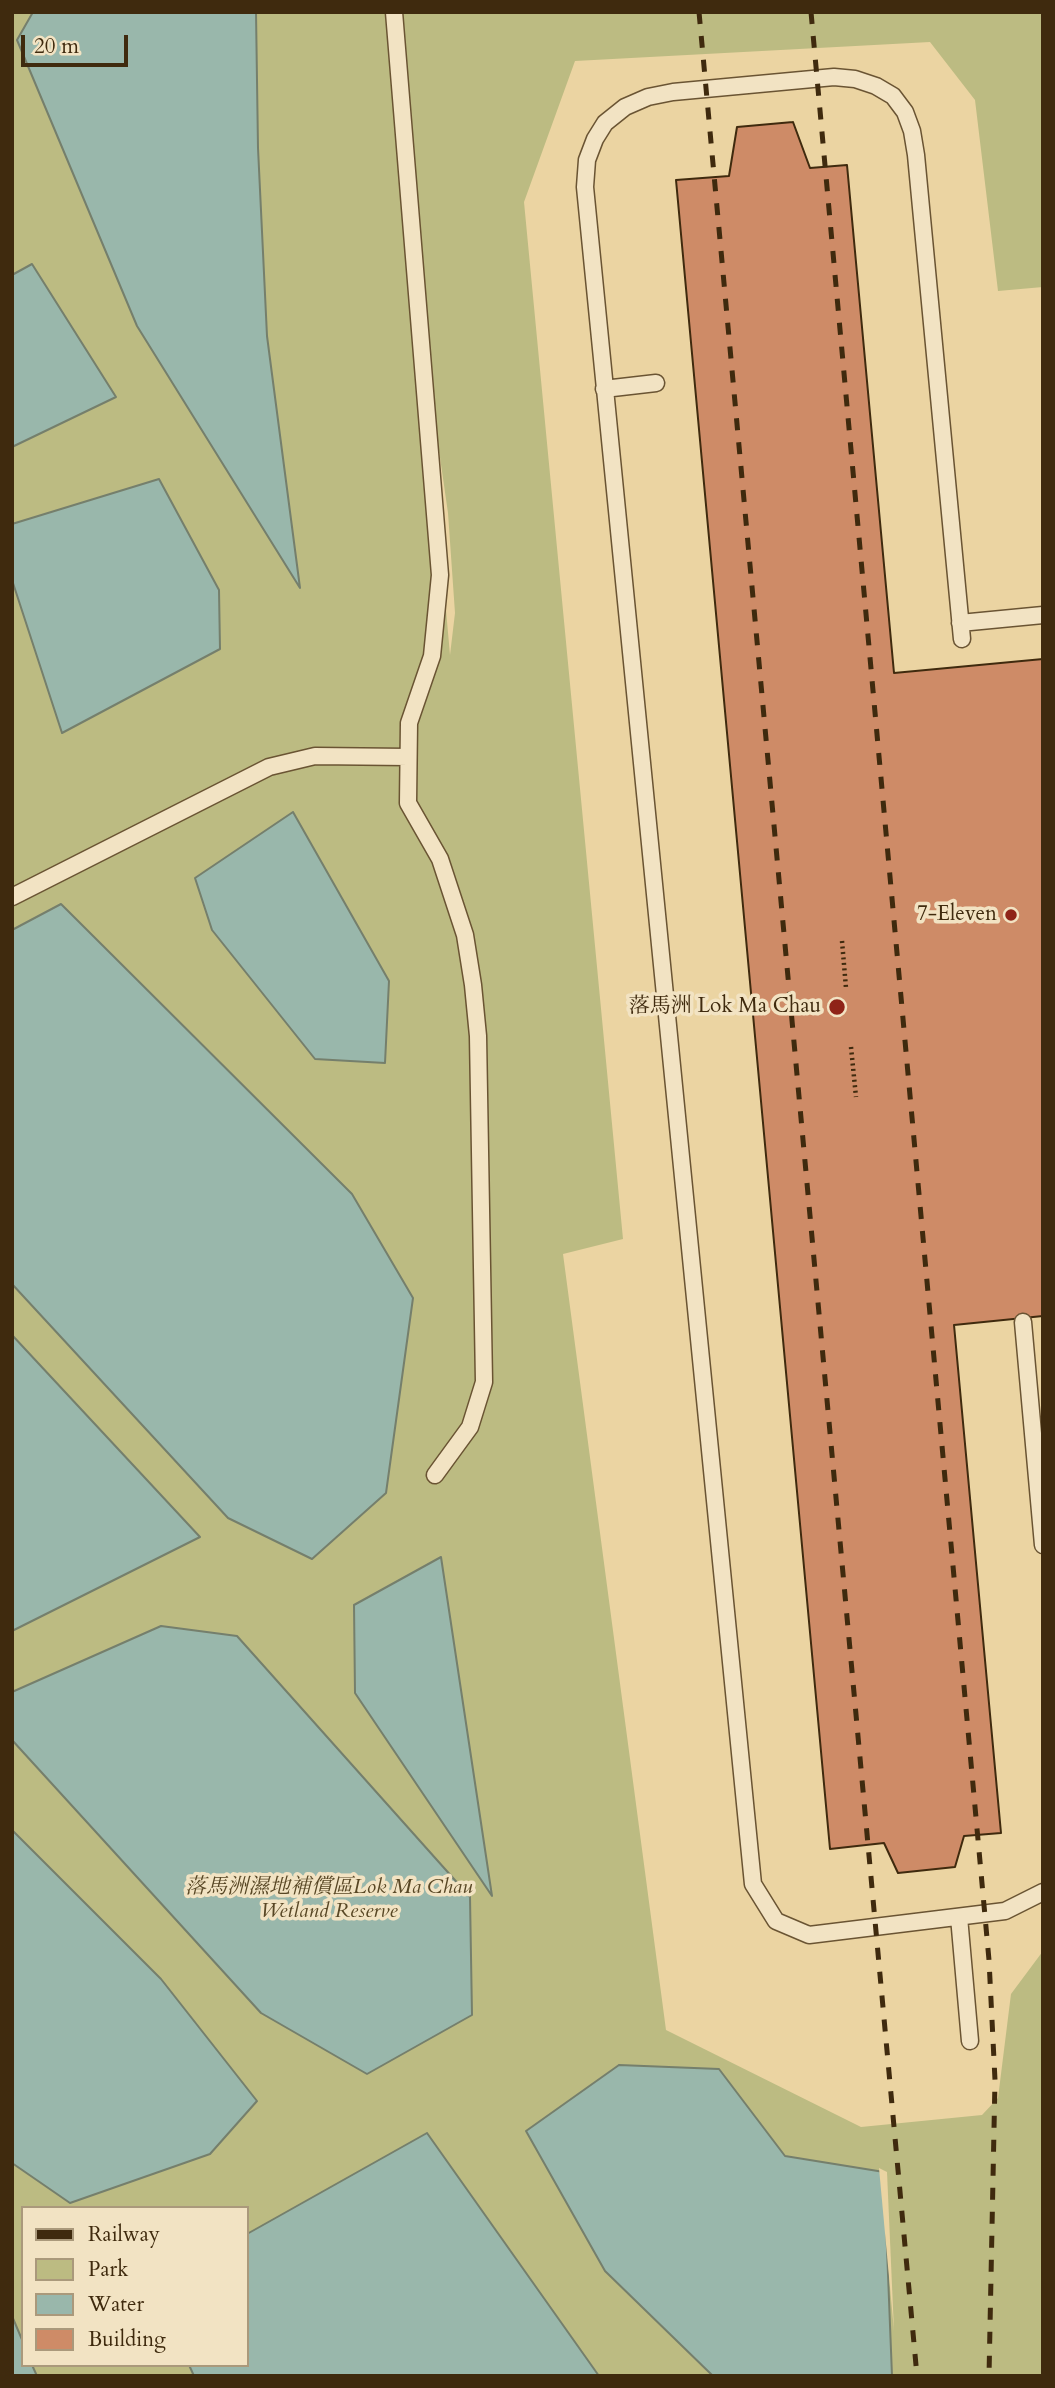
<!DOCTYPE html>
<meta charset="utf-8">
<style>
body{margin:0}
#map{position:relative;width:1055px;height:2388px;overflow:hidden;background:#ebd4a2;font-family:Cardo,serif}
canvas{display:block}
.frame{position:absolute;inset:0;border:14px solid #3f2a0e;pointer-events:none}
.legend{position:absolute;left:21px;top:2206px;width:228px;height:161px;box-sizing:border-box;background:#f2e3c3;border:2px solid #aa997b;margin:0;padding:9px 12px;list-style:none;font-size:21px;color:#3f2a0e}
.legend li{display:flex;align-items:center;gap:14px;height:35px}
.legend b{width:35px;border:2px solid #aa997b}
.scale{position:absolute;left:21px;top:35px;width:107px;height:32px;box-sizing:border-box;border:4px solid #3f2a0e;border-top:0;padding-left:9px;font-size:21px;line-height:24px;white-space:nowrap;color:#3f2a0e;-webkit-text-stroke:5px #f2e3c3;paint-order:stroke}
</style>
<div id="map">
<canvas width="1055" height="2388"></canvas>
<div class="frame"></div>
<ul class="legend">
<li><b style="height:9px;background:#3f2a0e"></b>Railway</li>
<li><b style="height:19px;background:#bcbb82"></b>Park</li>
<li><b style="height:19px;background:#99b7ab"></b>Water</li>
<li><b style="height:19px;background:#ce8b67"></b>Building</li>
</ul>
<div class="scale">20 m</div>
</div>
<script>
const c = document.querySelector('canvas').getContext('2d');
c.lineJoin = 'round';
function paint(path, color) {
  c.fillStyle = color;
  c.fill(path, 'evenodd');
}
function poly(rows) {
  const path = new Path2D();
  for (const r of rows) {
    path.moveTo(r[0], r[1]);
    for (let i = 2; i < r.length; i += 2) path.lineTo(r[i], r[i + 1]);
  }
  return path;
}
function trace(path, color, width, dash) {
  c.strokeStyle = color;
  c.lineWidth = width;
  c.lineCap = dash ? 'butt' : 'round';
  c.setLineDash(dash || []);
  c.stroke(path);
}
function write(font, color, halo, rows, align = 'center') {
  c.font = font + ' Cardo,"Noto Serif SC",serif';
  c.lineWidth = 7;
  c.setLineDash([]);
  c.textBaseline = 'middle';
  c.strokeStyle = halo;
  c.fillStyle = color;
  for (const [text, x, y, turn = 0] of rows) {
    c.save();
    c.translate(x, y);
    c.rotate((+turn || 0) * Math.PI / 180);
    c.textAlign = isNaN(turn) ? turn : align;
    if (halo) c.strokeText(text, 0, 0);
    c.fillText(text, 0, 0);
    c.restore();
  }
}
const green = poly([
 [12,12,1043,12,1043,287,998,291,975,100,930,42,575,61,524,202,623,1239,563,1254,666,2030,861,2127,982,2115,998,2098,1011,1994,1043,1951,1043,2376,12,2376],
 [425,374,430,388,448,513,455,613,450,655],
 [23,2208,247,2208,247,2365,23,2365]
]);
const water = poly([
 [33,12,256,12,258,148,267,336,300,588,137,326,17,40,33,12],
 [32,264,116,397,12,447,12,275,32,264],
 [159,479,219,590,220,649,62,733,12,580,12,524,159,479],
 [293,812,389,981,385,1063,315,1059,212,930,195,878,293,812],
 [61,904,352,1194,413,1298,386,1493,312,1559,228,1518,12,1284,12,930,61,904],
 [12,1335,200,1537,12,1631,12,1335],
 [441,1557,492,1896,355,1693,354,1605,441,1557],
 [161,1626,237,1636,470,1897,472,2015,367,2074,261,2013,12,1740,12,1692,161,1626],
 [12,1830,161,1979,257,2101,210,2154,70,2203,12,2163,12,1830],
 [619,2065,719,2069,785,2156,884,2172,892,2376,713,2376,605,2271,526,2131,619,2065],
 [427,2133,599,2376,194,2376,189,2365,247,2365,247,2234,427,2133],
 [12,2316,23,2342,23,2365,32,2365,37,2376,12,2376,12,2316]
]);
const pier = poly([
 [879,2168,887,2172,894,2331]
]);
const building = poly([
 [793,122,810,168,847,165,894,673,1043,659,1043,1316,954,1325,1001,1833,964,1836,955,1867,898,1873,884,1843,830,1849,676,180,729,176,737,127,793,122]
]);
const path = poly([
 [842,941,846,988],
 [851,1047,856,1097]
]);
const service = poly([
 [394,12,440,575,432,656,409,723,408,803,440,859,465,935,473,985,478,1036,484,1382,470,1427,435,1475],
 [604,389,656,383],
 [960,623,1043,615],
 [962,639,916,155,912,131,905,112,893,96,876,86,855,79,834,77,673,92,648,97,625,107,605,123,595,139,587,160,585,187,753,1884,776,1921,809,1935,1005,1911,1043,1892],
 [12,897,269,767,315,756,408,757],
 [1023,1322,1043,1545],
 [959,1917,970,2041]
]);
const rail = poly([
 [699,12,917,2376],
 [811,12,989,1960,995,2080,989,2376]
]);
const markers = [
 [1011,915,7,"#8f2418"],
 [837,1007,9,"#8f2418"]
];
const poiNames = [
 ["7-Eleven",997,915],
 ["落馬洲 Lok Ma Chau",821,1007]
];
const parkNames = [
 ["落馬洲濕地補償區Lok Ma Chau",329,1888],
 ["Wetland Reserve",329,1912]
];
paint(green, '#bcbb82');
paint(water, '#99b7ab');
trace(water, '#757f6c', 2);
paint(pier, '#ebd4a2');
paint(building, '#ce8b67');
trace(building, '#3f2a0e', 2);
trace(service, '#6a5433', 19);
trace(path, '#3f2a0e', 4.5, [2, 3.5]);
trace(service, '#f2e3c3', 16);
trace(rail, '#3f2a0e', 5, [12, 12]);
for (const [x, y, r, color] of markers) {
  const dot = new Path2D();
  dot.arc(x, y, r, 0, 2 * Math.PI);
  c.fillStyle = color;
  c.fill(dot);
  trace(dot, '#f2e3c3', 2.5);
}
write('21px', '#3f2a0e', '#f2e3c3', poiNames, 'right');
write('italic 21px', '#584725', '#f2e3c3', parkNames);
</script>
